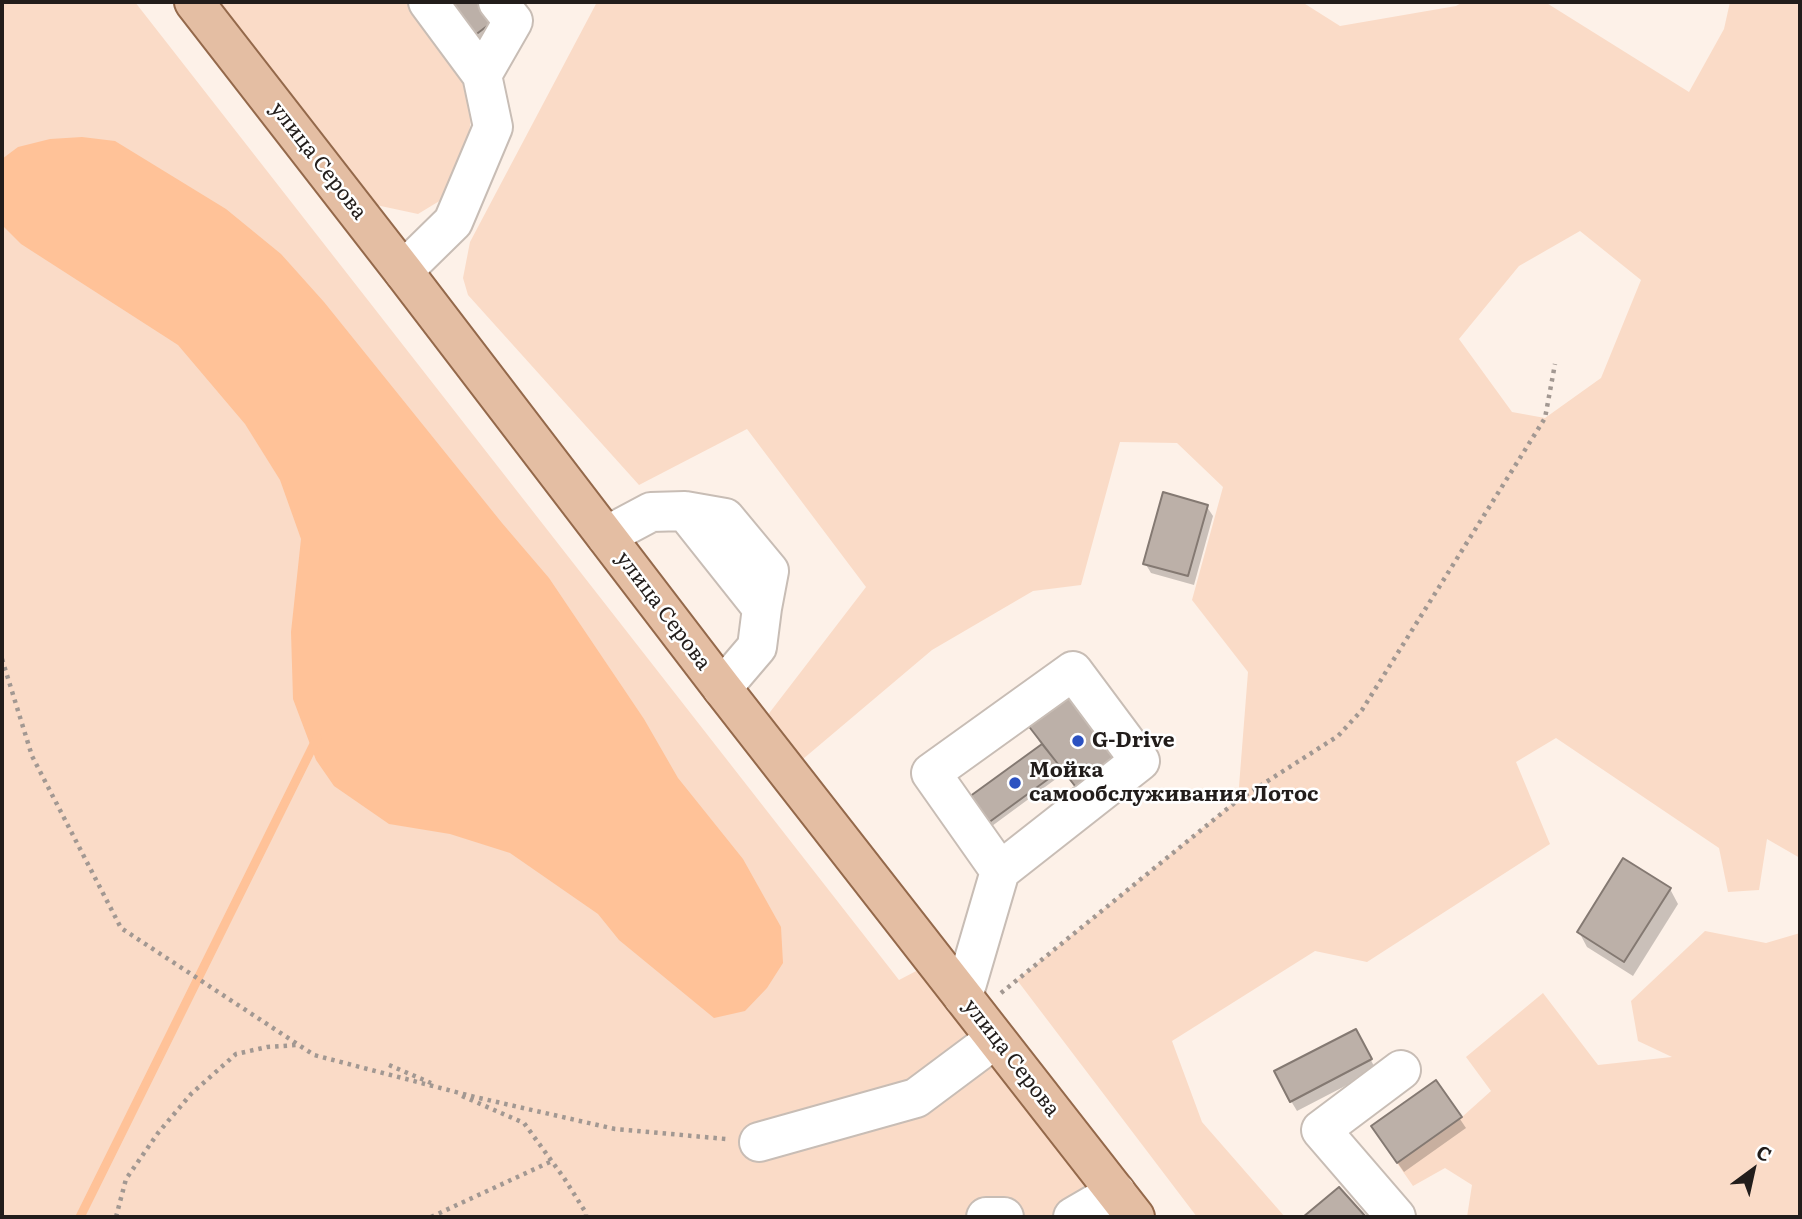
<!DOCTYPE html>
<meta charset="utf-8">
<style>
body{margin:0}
#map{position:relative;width:1802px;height:1219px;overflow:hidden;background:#fdf1e8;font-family:Literata,serif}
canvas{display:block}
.frame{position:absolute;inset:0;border:4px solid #221d1b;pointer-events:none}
.north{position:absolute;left:1718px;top:1135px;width:70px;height:70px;-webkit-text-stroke:5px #fff;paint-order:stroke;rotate:33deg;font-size:19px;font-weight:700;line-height:28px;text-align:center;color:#221d1b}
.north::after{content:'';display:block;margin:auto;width:24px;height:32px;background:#221d1b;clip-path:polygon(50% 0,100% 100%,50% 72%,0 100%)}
</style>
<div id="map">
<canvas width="1802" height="1219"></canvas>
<div class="frame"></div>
<div class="north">С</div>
</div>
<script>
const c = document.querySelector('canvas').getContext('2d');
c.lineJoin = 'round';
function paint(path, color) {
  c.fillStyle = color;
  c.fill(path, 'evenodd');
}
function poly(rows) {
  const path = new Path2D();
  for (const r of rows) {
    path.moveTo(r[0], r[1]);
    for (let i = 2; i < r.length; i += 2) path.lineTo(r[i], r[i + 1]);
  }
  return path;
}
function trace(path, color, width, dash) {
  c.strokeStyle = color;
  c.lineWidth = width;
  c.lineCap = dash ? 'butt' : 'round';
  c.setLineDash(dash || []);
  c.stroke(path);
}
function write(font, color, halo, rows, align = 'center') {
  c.font = font + ' Literata,serif';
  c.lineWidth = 5;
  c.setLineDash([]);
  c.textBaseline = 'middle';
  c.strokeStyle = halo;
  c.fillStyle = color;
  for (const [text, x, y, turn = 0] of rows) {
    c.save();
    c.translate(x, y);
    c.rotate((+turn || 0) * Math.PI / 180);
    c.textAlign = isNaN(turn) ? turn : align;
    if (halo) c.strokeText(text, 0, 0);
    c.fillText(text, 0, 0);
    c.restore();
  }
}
const green = poly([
 [2,2,135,2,899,980,920,969,1114,1217,2,1217],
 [216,2,409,2,460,72,471,119,465,163,446,197,418,214,376,205],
 [597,2,1302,2,1340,26,1456,6,1463,2,1545,2,1689,92,1724,29,1730,2,1800,2,1800,858,1767,839,1759,890,1728,892,1719,848,1556,738,1516,762,1550,844,1367,962,1315,951,1172,1041,1202,1122,1285,1217,1197,1217,1017,980,1238,799,1248,672,1192,600,1223,487,1177,443,1120,442,1081,585,1033,591,932,650,803,759,767,716,866,587,747,429,639,485,468,295,463,278,470,242],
 [1580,231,1641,280,1601,378,1545,418,1512,412,1459,339,1519,266],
 [1705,931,1766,943,1800,933,1800,1217,1467,1217,1472,1185,1445,1168,1413,1186,1397,1163,1462,1117,1491,1091,1466,1057,1543,993,1598,1065,1672,1057,1638,1041,1631,1001]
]);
const water = poly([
 [82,137,115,141,226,209,281,254,324,302,502,523,549,578,644,719,678,778,743,859,781,927,783,963,767,988,745,1011,714,1018,619,940,598,914,510,853,450,834,389,824,334,786,316,760,293,699,291,632,301,539,280,480,245,424,178,345,21,244,2,225,2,159,18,147,50,139]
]);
const shadow = poly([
 [441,2,508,2,480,53],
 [1207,507,1213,516,1194,585,1151,573,1145,563],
 [1029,725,1092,809,1064,773,992,826,974,802,1042,746],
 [1670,889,1678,904,1633,976,1587,947,1579,932],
 [1361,1041,1376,1070,1297,1111,1291,1101],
 [1435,1082,1466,1128,1404,1172,1379,1136]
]);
const stream = poly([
 [80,1217,317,738]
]);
const building = poly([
 [442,2,481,2,495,20,470,39,442,2],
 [1163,492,1208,505,1188,576,1143,564,1163,492],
 [1073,688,1129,758,1082,795,1027,724,1073,688],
 [1042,744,1062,769,988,823,969,797,1042,744],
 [1623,858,1671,888,1624,962,1577,932,1623,858],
 [1356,1029,1372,1059,1290,1102,1274,1071,1356,1029],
 [1436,1080,1462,1117,1397,1163,1371,1126,1436,1080],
 [1339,1187,1366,1217,1303,1217,1339,1187]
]);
const path = poly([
 [2,659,32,756,121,928,314,1055,475,1097,615,1129,726,1139],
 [1001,993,1238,800,1338,736,1362,710,1545,418,1555,364],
 [389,1065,431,1083],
 [462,1096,524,1123,564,1178,586,1213,586,1217],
 [116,1217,126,1179,158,1133,191,1094,236,1054,267,1047,297,1045],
 [431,1217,552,1161]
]);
const minor = poly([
 [482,75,513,21,498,2],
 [403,271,453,222,493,127,482,75,428,2],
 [685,511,725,518,769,571,762,608],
 [606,536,651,512,685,511,762,608,757,647,722,688],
 [963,997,1000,871,1140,761,1073,671,931,773,1000,871],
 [759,1142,916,1098,995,1039],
 [986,1217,1004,1217],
 [1073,1217,1116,1192],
 [1396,1217,1321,1130,1401,1070]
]);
const major = poly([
 [194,2,403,271,722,688,1135,1217]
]);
const markers = [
 [1078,741,7,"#2b51c1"],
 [1015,783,7,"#2b51c1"]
];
const streetNames = [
 ["улица Серова",318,161,52],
 ["улица Серова",663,611,53],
 ["улица Серова",1011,1058,52]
];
const poiNames = [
 ["G-Drive",1092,741],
 ["Мойка",1029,771],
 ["самообслуживания Лотос",1029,795]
];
paint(green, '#fadbc7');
paint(water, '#ffc298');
paint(shadow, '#0003');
trace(stream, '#ffc298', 9);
paint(building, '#bcb0a8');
trace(building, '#847972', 2);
trace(minor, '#c8bdb5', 42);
trace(major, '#94694b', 42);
trace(path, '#a29892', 4.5, [3.5, 5]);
trace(minor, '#fff', 38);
trace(major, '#e4bea3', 38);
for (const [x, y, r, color] of markers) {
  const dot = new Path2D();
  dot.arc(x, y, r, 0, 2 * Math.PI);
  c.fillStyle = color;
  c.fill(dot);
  trace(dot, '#fff', 2.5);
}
write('21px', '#221d1b', '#fff', streetNames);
write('bold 21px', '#221d1b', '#fff', poiNames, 'left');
</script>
